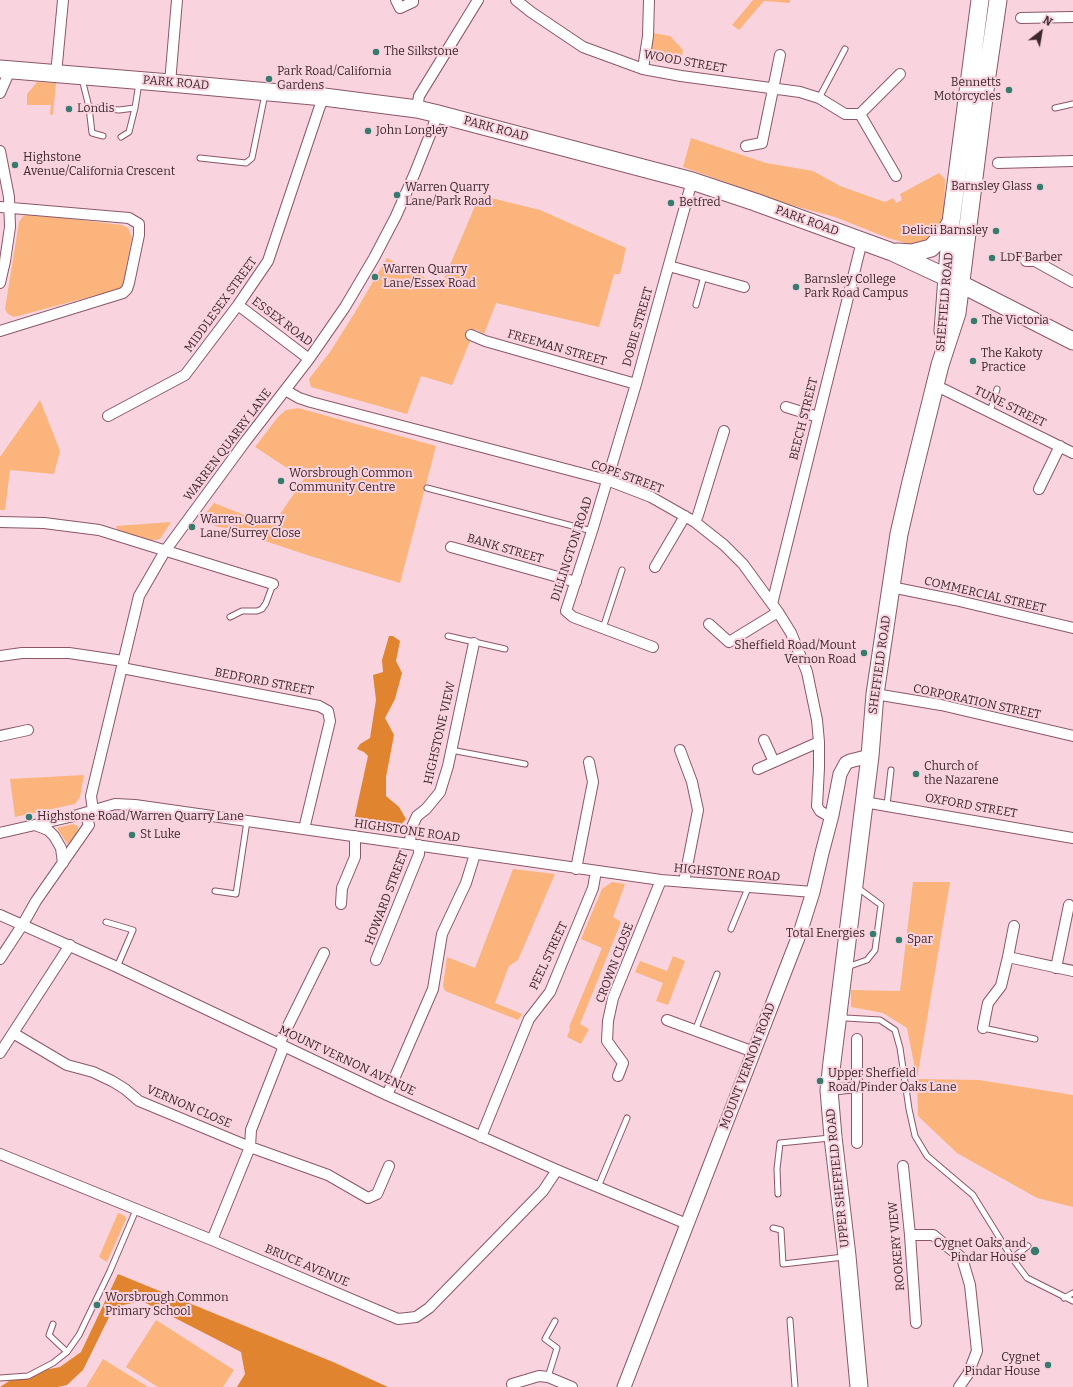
<!DOCTYPE html>
<style>
body{margin:0}
#map{position:relative;width:1073px;height:1387px;overflow:hidden;background:#f9d4df;font-family:Bitter,serif}
canvas{display:block}
.north{position:absolute;left:1021px;top:12px;width:40px;height:40px;-webkit-text-stroke:3px #f9d4df;paint-order:stroke;rotate:31deg;font-size:11px;font-weight:700;line-height:16px;text-align:center;color:#3d272e}
.north::after{content:'';display:block;margin:auto;width:14px;height:18px;background:#3d272e;clip-path:polygon(50% 0,100% 100%,50% 72%,0 100%)}
</style>
<div id="map">
<canvas width="1073" height="1387"></canvas>
<div class="north">N</div>
</div>
<script>
const c = document.querySelector('canvas').getContext('2d');
c.lineJoin = 'round';
function paint(path, color) {
  c.fillStyle = color;
  c.fill(path, 'evenodd');
}
function poly(rows) {
  const path = new Path2D();
  for (const r of rows) {
    path.moveTo(r[0], r[1]);
    for (let i = 2; i < r.length; i += 2) path.lineTo(r[i], r[i + 1]);
  }
  return path;
}
function trace(path, color, width, dash) {
  c.strokeStyle = color;
  c.lineWidth = width;
  c.lineCap = dash ? 'butt' : 'round';
  c.setLineDash(dash || []);
  c.stroke(path);
}
function write(font, color, halo, rows, align = 'center') {
  c.font = font + ' Bitter,serif';
  c.lineWidth = 4;
  c.setLineDash([]);
  c.textBaseline = 'middle';
  c.strokeStyle = halo;
  c.fillStyle = color;
  for (const [text, x, y, turn = 0] of rows) {
    c.save();
    c.translate(x, y);
    c.rotate((+turn || 0) * Math.PI / 180);
    c.textAlign = isNaN(turn) ? turn : align;
    if (halo) c.strokeText(text, 0, 0);
    c.fillText(text, 0, 0);
    c.restore();
  }
}
const green = poly([
 [753,0,790,0,790,3,764,1,739,30,732,25],
 [653,33,670,36,683,50,681,63,655,62,651,55],
 [37,82,56,83,53,114,50,115,51,105,27,105,27,94],
 [691,138,766,163,813,171,840,186,885,202,893,198,896,203,902,200,900,194,939,173,945,179,944,215,940,225,934,234,924,242,913,245,888,238,835,217,787,204,683,167],
 [483,196,540,210,626,248,620,274,614,274,599,327,496,303,484,334,475,329,452,385,421,376,407,414,311,387,309,379,330,352,354,314,387,258,441,286,478,199],
 [31,214,122,225,128,228,132,237,123,285,119,289,14,317,8,314,5,309,19,222,23,216],
 [40,400,60,451,54,474,10,470,5,510,0,510,0,457],
 [298,408,436,446,400,583,310,556,259,539,236,527,227,528,218,527,200,520,214,503,272,526,304,479,255,447,278,417,286,410],
 [171,522,160,539,150,541,118,531,116,526],
 [84,775,80,797,75,804,15,817,10,779],
 [73,824,78,826,78,831,68,845,57,828],
 [513,869,555,874,518,960,509,966,495,1003,522,1014,518,1020,445,991,443,986,447,957,475,968],
 [612,882,625,884,613,917,621,922,580,1024,589,1029,581,1044,567,1037,570,1029,569,1027,602,948,581,939,602,889],
 [913,882,950,882,917,1079,979,1080,1073,1095,1073,1207,1037,1198,957,1153,918,1116,917,1079,907,1028,883,1013,851,1007,851,990,900,991],
 [673,956,685,961,668,1005,656,1001,663,983,635,972,640,961,667,971],
 [118,1213,125,1216,126,1219,107,1262,99,1257],
 [156,1320,234,1370,223,1387,158,1387,126,1367],
 [103,1359,148,1387,86,1387]
]);
const forest = poly([
 [389,636,393,636,400,641,396,661,402,673,395,699,385,718,394,735,386,777,386,796,399,807,406,819,397,829,357,826,354,820,368,756,364,752,357,749,360,744,370,738,376,700,373,675,383,672,382,660],
 [118,1274,333,1362,388,1387,237,1387,245,1374,241,1352,142,1301,114,1307,83,1370,67,1385,58,1387,0,1387,18,1375,60,1367,81,1352]
]);
const service = poly([
 [82,79,89,107,119,110,135,108,139,83],
 [819,98,845,49],
 [89,107,92,133,103,136],
 [1055,108,1073,104],
 [121,137,129,132,135,108],
 [200,158,246,163,252,158,265,94],
 [696,305,704,276],
 [990,412,997,389],
 [427,488,592,531],
 [230,617,242,611,257,611,262,609,266,603,273,584],
 [603,628,622,570],
 [448,636,505,649],
 [451,750,525,764],
 [887,805,891,770],
 [215,891,236,894,247,821],
 [106,922,133,930,117,967],
 [731,929,748,888],
 [847,967,867,960,875,950,881,905,858,888],
 [841,1015,846,1018,880,1020,895,1030,900,1048,909,1109,915,1136,927,1156,973,1195,1012,1258,1027,1278,1073,1301],
 [983,1028,1035,1039],
 [695,1031,717,974],
 [598,1187,627,1118],
 [778,1194,777,1169,780,1143,830,1138],
 [773,1228,781,1230,783,1264,844,1257],
 [1012,1258,1028,1246],
 [1064,1298,1073,1293],
 [790,1320,795,1387],
 [53,1324,49,1335,67,1352],
 [548,1377,557,1348,545,1339,555,1321],
 [0,1378,28,1376,53,1363,67,1352,79,1335,110,1271,136,1210]
]);
const minor = poly([
 [396,0,400,8,413,2,413,0],
 [516,0,531,12,583,47,643,69,681,76,800,92,819,98,845,114,860,114,900,74],
 [1021,18,1073,17],
 [643,69,648,36,649,0],
 [56,74,63,0],
 [170,83,177,0],
 [0,93,10,70],
 [417,109,419,96,478,0],
 [860,114,896,176],
 [746,146,762,143,780,55],
 [0,151,9,197,10,227,5,261,0,283],
 [998,163,1073,161],
 [0,207,129,218,139,224,139,235,129,283,127,289,123,293,0,331],
 [1026,261,1035,261,1073,282],
 [669,266,744,287],
 [238,305,309,359],
 [471,335,485,341,636,384],
 [936,387,943,389,1073,453],
 [285,390,299,398,311,402,607,480,651,497,695,522,724,545,743,564,778,612,791,633,807,672,817,720,819,742,819,768,817,806,820,811,825,814,832,815],
 [786,407,818,417],
 [108,416,185,375,238,305,268,261,320,106,324,97],
 [1039,489,1060,446],
 [0,522,44,523,99,530,273,584],
 [695,522,698,515,724,431],
 [451,547,576,582],
 [655,567,685,516],
 [891,587,955,600,1073,628],
 [772,604,862,241],
 [709,624,729,642,778,612],
 [653,647,573,617,566,611,592,531,636,384,692,181],
 [0,656,22,653,69,653,123,661],
 [122,668,319,706,328,711,330,721,304,829],
 [875,694,941,705,1073,736],
 [0,736,28,730],
 [764,740,774,762],
 [680,750,692,782,698,810,684,882],
 [758,769,819,742],
 [864,802,1073,838],
 [93,811,91,796,139,596,165,551,245,442,309,359,345,307,374,258,396,216,414,175,430,135,435,121,434,113],
 [35,825,48,830,54,836,61,848,63,863],
 [0,833,74,816,115,804,135,805,661,880,813,892],
 [410,844,411,829,417,816,426,809,440,792,448,766,474,643],
 [576,869,593,782,589,762],
 [341,904,342,888,355,857,355,836],
 [0,915,117,967,387,1095,557,1170,687,1224],
 [1008,957,1073,971],
 [0,959,23,924,36,901,89,825,85,813],
 [376,960,419,854,419,845],
 [1056,968,1069,905],
 [667,1020,754,1052],
 [983,1028,988,1003,1001,986,1008,957,1014,926],
 [13,1033,67,1065,93,1072,112,1081,125,1089,139,1101,250,1147,328,1175,368,1198,377,1194,389,1166],
 [279,1044,324,953],
 [0,1053,70,945],
 [618,1076,623,1063,607,1041,608,1021,613,998,661,880],
 [857,1087,857,1143],
 [829,1090,857,1087,857,1039],
 [387,1095,433,989,442,934,466,883,475,854],
 [481,1137,529,1019,550,992,593,888,596,871],
 [0,1154,212,1240,398,1319,416,1317,429,1308,543,1191,557,1170],
 [903,1166,910,1235,916,1323],
 [910,1235,933,1235,962,1258,970,1285,977,1351,968,1374,959,1387],
 [212,1240,250,1147,251,1130,284,1046],
 [512,1384,539,1376,548,1377,572,1387]
]);
const tertiary = poly([
 [624,1387,801,930,813,892,822,853,832,815,840,774,846,763,850,761,870,756]
]);
const trunk = poly([
 [0,69,170,83,324,97,417,109,434,113,692,181,755,202,892,252,961,284,1073,341],
 [897,252,912,253,931,248,944,234,951,222],
 [943,331,951,222,980,0],
 [859,1387,847,1256,833,1137,829,1090,832,1062,870,756,875,694,891,587,899,534,911,482,940,365,957,313,986,82,998,0]
]);
const markers = [
 [376,52,4,"#377b6e"],
 [269,79,4,"#377b6e"],
 [1009,90,4,"#377b6e"],
 [69,109,4,"#377b6e"],
 [368,131,4,"#377b6e"],
 [15,165,4,"#377b6e"],
 [1040,187,4,"#377b6e"],
 [397,195,4,"#377b6e"],
 [671,203,4,"#377b6e"],
 [996,231,4,"#377b6e"],
 [992,258,4,"#377b6e"],
 [375,277,4,"#377b6e"],
 [796,287,4,"#377b6e"],
 [974,321,4,"#377b6e"],
 [973,361,4,"#377b6e"],
 [281,481,4,"#377b6e"],
 [192,527,4,"#377b6e"],
 [864,653,4,"#377b6e"],
 [916,774,4,"#377b6e"],
 [29,817,4,"#377b6e"],
 [132,835,4,"#377b6e"],
 [873,934,4,"#377b6e"],
 [899,940,4,"#377b6e"],
 [820,1081,4,"#377b6e"],
 [1035,1251,5,"#377b6e"],
 [97,1305,4,"#377b6e"],
 [1048,1365,4,"#377b6e"]
];
const poiNames = [
 ["The Silkstone",384,52],
 ["Park Road/California",277,72],
 ["Gardens",277,86],
 ["Bennetts",1001,83,"right"],
 ["Motorcycles",1001,97,"right"],
 ["Londis",77,109],
 ["John Longley",376,131],
 ["Highstone",23,158],
 ["Avenue/California Crescent",23,172],
 ["Barnsley Glass",1032,187,"right"],
 ["Warren Quarry",405,188],
 ["Lane/Park Road",405,202],
 ["Betfred",679,203],
 ["Delicii Barnsley",988,231,"right"],
 ["LDF Barber",1000,258],
 ["Warren Quarry",383,270],
 ["Lane/Essex Road",383,284],
 ["Barnsley College",804,280],
 ["Park Road Campus",804,294],
 ["The Victoria",982,321],
 ["The Kakoty",981,354],
 ["Practice",981,368],
 ["Worsbrough Common",289,474],
 ["Community Centre",289,488],
 ["Warren Quarry",200,520],
 ["Lane/Surrey Close",200,534],
 ["Sheffield Road/Mount",856,646,"right"],
 ["Vernon Road",856,660,"right"],
 ["Church of",924,767],
 ["the Nazarene",924,781],
 ["Highstone Road/Warren Quarry Lane",37,817],
 ["St Luke",140,835],
 ["Total Energies",865,934,"right"],
 ["Spar",907,940],
 ["Upper Sheffield",828,1074],
 ["Road/Pinder Oaks Lane",828,1088],
 ["Cygnet Oaks and",1026,1244,"right"],
 ["Pindar House",1026,1258,"right"],
 ["Worsbrough Common",105,1298],
 ["Primary School",105,1312],
 ["Cygnet",1040,1358,"right"],
 ["Pindar House",1040,1372,"right"]
];
const streetNames = [
 ["WOOD STREET",685,62,10],
 ["PARK ROAD",176,83,5],
 ["PARK ROAD",496,129,15],
 ["PARK ROAD",807,221,20],
 ["SHEFFIELD ROAD",945,302,-85],
 ["MIDDLESEX STREET",221,305,-54],
 ["ESSEX ROAD",282,322,37],
 ["DOBIE STREET",638,327,-74],
 ["FREEMAN STREET",557,348,16],
 ["TUNE STREET",1010,407,26],
 ["BEECH STREET",804,419,-76],
 ["WARREN QUARRY LANE",228,445,-53],
 ["COPE STREET",627,477,20],
 ["BANK STREET",505,549,16],
 ["DILLINGTON ROAD",572,549,-72],
 ["COMMERCIAL STREET",985,595,13],
 ["SHEFFIELD ROAD",880,665,-82],
 ["BEDFORD STREET",264,682,11],
 ["CORPORATION STREET",977,702,12],
 ["HIGHSTONE VIEW",440,733,-77],
 ["OXFORD STREET",971,806,10],
 ["HIGHSTONE ROAD",407,831,8],
 ["HIGHSTONE ROAD",727,873,5],
 ["HOWARD STREET",387,898,-69],
 ["PEEL STREET",549,956,-65],
 ["CROWN CLOSE",615,963,-69],
 ["MOUNT VERNON AVENUE",347,1061,25],
 ["MOUNT VERNON ROAD",748,1066,-69],
 ["VERNON CLOSE",189,1107,23],
 ["UPPER SHEFFIELD ROAD",838,1178,-96],
 ["ROOKERY VIEW",897,1246,-95],
 ["BRUCE AVENUE",307,1266,23]
];
paint(green, '#fab47c');
paint(forest, '#e0842f');
trace(service, '#8b5768', 7);
trace(minor, '#8b5768', 12);
trace(tertiary, '#8b5768', 15);
trace(trunk, '#8b5768', 19);
trace(service, '#fff', 5);
trace(minor, '#fff', 10);
trace(tertiary, '#fff', 13);
trace(trunk, '#fff', 17);
for (const [x, y, r, color] of markers) {
  const dot = new Path2D();
  dot.arc(x, y, r, 0, 2 * Math.PI);
  c.fillStyle = color;
  c.fill(dot);
  trace(dot, '#f9d4df', 1.5);
}
write('12px', '#3d272e', '#f9d4df', poiNames, 'left');
write('12px', '#3d272e', '#f9d4df', streetNames);
</script>
